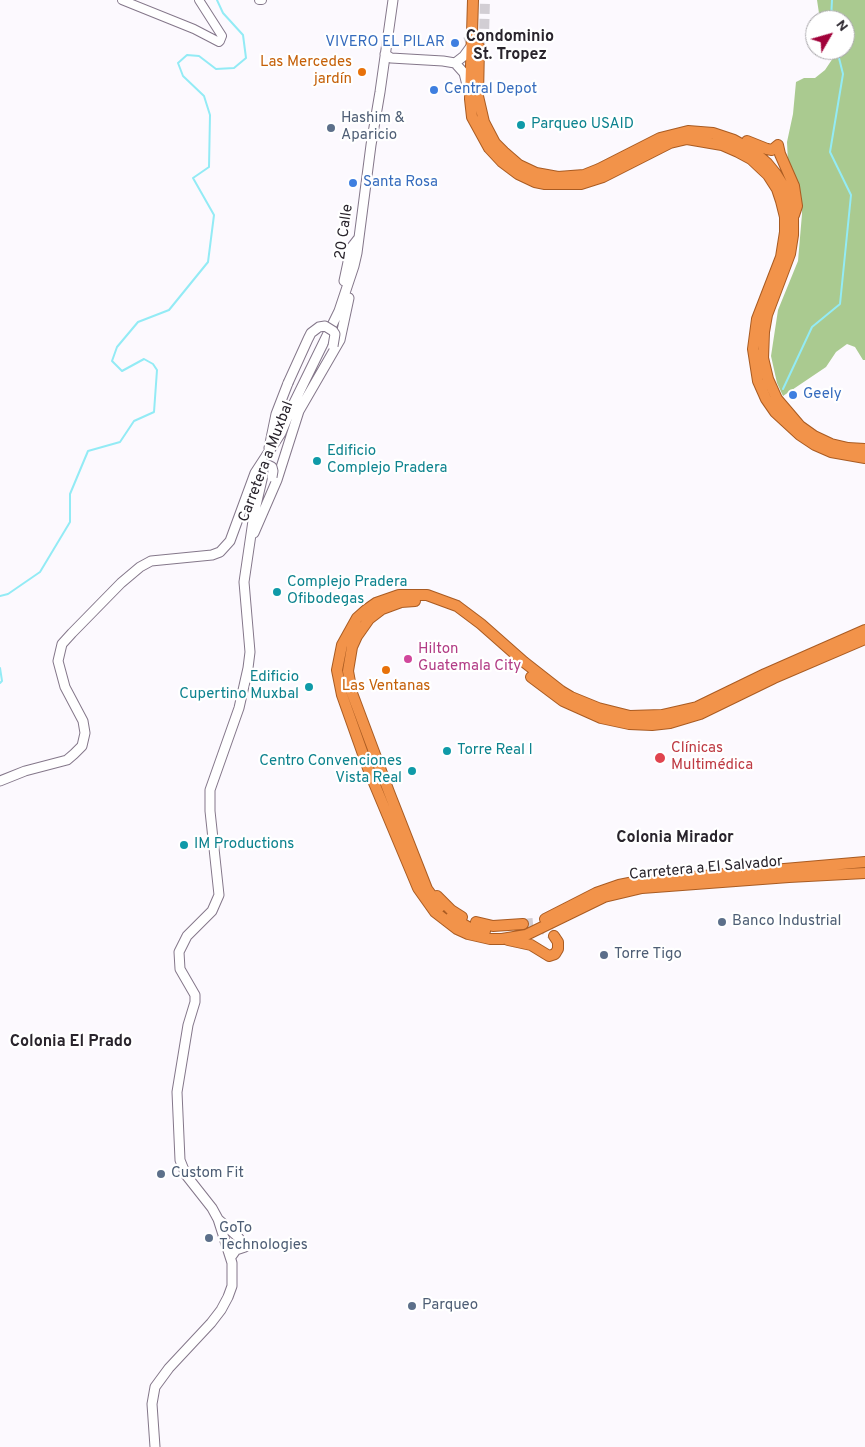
<!DOCTYPE html>
<meta charset="utf-8">
<style>
body{margin:0}
#map{position:relative;width:865px;height:1447px;overflow:hidden;background:#fcf9fe;font-family:Overpass,sans-serif}
canvas{display:block}
.north{position:absolute;left:805px;top:10px;width:50px;height:50px;box-sizing:border-box;background:#fff;border:1px solid #a9a7ab;border-radius:50%;rotate:52deg;font-size:14px;font-weight:700;line-height:20px;text-align:center;color:#29242c}
.north::after{content:'';display:block;margin:auto;width:18px;height:22px;background:#a1023a;clip-path:polygon(50% 0,100% 100%,50% 72%,0 100%)}
</style>
<div id="map">
<canvas width="865" height="1447"></canvas>
<div class="north">N</div>
</div>
<script>
const c = document.querySelector('canvas').getContext('2d');
c.lineJoin = 'round';
function paint(path, color) {
  c.fillStyle = color;
  c.fill(path, 'evenodd');
}
function poly(rows) {
  const path = new Path2D();
  for (const r of rows) {
    path.moveTo(r[0], r[1]);
    for (let i = 2; i < r.length; i += 2) path.lineTo(r[i], r[i + 1]);
  }
  return path;
}
function trace(path, color, width, dash) {
  c.strokeStyle = color;
  c.lineWidth = width;
  c.lineCap = dash ? 'butt' : 'round';
  c.setLineDash(dash || []);
  c.stroke(path);
}
function write(font, color, halo, rows, align = 'center') {
  c.font = font + ' Overpass,sans-serif';
  c.lineWidth = 4.5;
  c.setLineDash([]);
  c.textBaseline = 'middle';
  c.strokeStyle = halo;
  c.fillStyle = color;
  for (const [text, x, y, turn = 0] of rows) {
    c.save();
    c.translate(x, y);
    c.rotate((+turn || 0) * Math.PI / 180);
    c.textAlign = isNaN(turn) ? turn : align;
    if (halo) c.strokeText(text, 0, 0);
    c.fillText(text, 0, 0);
    c.restore();
  }
}
const forest = poly([
 [817,0,865,0,865,360,863,360,855,347,847,344,836,352,826,367,783,396,777,383,771,356,778,310,798,261,802,214,801,195,788,163,787,142,793,114,796,82,804,78,815,78,825,70,833,58,830,50,845,50,845,20,820,20]
]);
const stream = poly([
 [831,20,832,0],
 [783,389,812,327,840,304,851,195,830,152,843,74,837,50],
 [0,596,8,594,40,572,70,522,70,494,88,451,120,442,134,421,154,412,157,370,153,364,144,359,122,371,112,361,117,347,138,322,169,310,208,262,214,215,193,178,209,167,210,115,204,96,183,76,178,63,187,55,199,56,216,69,234,68,246,58,243,35,223,13,217,0],
 [0,668,2,681,0,683]
]);
const trunkTunnel = poly([
 [468,36,470,41,474,43,481,41,484,36,485,0],
 [523,924,534,923,554,936]
]);
const tertiary = poly([
 [122,0,194,29,219,42,220,41,222,36,199,0],
 [259,0,262,0]
]);
const secondary = poly([
 [385,54,391,58,443,61,455,63,464,56,472,45],
 [455,63,464,73,468,89],
 [344,281,351,248,358,239],
 [269,448,276,414,288,383],
 [254,533,277,480,299,411,340,340,349,298],
 [0,781,25,771,67,760,74,754,82,746,85,733,83,721,65,687,58,661,62,644,72,633,121,583,140,567,151,561,212,555,220,552,230,541,255,473,281,433,291,409,339,311,354,266,357,253,371,145,380,92,393,0],
 [218,1219,239,1238],
 [231,1257,236,1250,245,1247],
 [155,1447,152,1404,155,1387,169,1368,211,1323,221,1310,228,1297,232,1286,232,1263,218,1219,212,1208,186,1175,180,1160,177,1092,188,1025,195,1002,195,995,180,969,179,952,187,936,212,911,219,895,210,811,210,790,239,708,248,668,250,652,244,582,254,514,264,471]
]);
const trunk = poly([
 [473,0,470,99,472,117,489,148,502,162,518,174,535,182,545,184,581,184,603,177,670,143,687,139,722,145,738,152,751,159,768,175,777,189,781,201,785,217,785,232,781,257,757,319,753,349,758,381,766,399,775,412,800,435,815,445,831,452,865,458],
 [479,47,478,96,484,122,495,143,504,152,519,165,536,173,558,177,584,175,599,169,660,138,688,131,713,133,734,140,752,150,767,163,776,174,786,190,793,218,793,235,790,254,767,315,764,332,763,358,768,379,777,399,800,426,814,436,831,444,848,448,865,449],
 [747,141,767,149,772,150,778,145,780,154,794,186,797,206,794,215],
 [415,601,401,602,382,609,369,619,357,636,352,647,348,671,352,693,389,792,427,889,440,907],
 [865,630,765,674,697,707,662,715,630,716,598,708,571,697,561,691,524,662,481,624,457,606,427,595,399,595,376,603,366,610,357,618,342,645,337,670,342,695,369,771,418,888,435,912,457,929,468,934,490,939,502,939,526,935,604,897,642,888,789,877,865,873],
 [531,677,563,701,601,718,629,724,652,725,670,723,700,714,774,678,865,639],
 [437,896,451,910,462,917],
 [451,917,468,927,485,931],
 [545,919,596,893,619,885,634,882,865,862],
 [476,922,493,926,523,924],
 [508,940,531,945,549,956,555,954,558,949,558,942,554,936]
]);
const secondaryBridge = poly([
 [288,383,308,339,311,333,319,327,325,326,333,331,335,334,333,346],
 [264,463,272,467,273,471,272,477]
]);
const markers = [
 [455,43,5,"#3f7fe0"],
 [362,72,5,"#e8710a"],
 [434,90,5,"#3f7fe0"],
 [521,125,5,"#0f9aa8"],
 [331,128,5,"#5c6f8a"],
 [353,183,5,"#3f7fe0"],
 [793,395,5,"#3f7fe0"],
 [317,461,5,"#0f9aa8"],
 [277,592,5,"#0f9aa8"],
 [408,659,5,"#d1479c"],
 [386,670,5,"#e8710a"],
 [309,687,5,"#0f9aa8"],
 [447,751,5,"#0f9aa8"],
 [660,758,6,"#e0444e"],
 [412,771,5,"#0f9aa8"],
 [184,845,5,"#0f9aa8"],
 [722,922,5,"#5c6f8a"],
 [604,955,5,"#5c6f8a"],
 [161,1174,5,"#5c6f8a"],
 [209,1238,5,"#5c6f8a"],
 [412,1306,5,"#5c6f8a"]
];
const shopNames = [
 ["VIVERO EL PILAR",445,43,"right"],
 ["Central Depot",444,90],
 ["Santa Rosa",363,183],
 ["Geely",803,395]
];
const foodNames = [
 ["Las Mercedes",352,63],
 ["jardín",352,80],
 ["Las Ventanas",386,687,"center"]
];
const serviceNames = [
 ["Hashim &",341,119],
 ["Aparicio",341,136],
 ["Banco Industrial",732,922],
 ["Torre Tigo",614,955],
 ["Custom Fit",171,1174],
 ["GoTo",219,1229],
 ["Technologies",219,1246],
 ["Parqueo",422,1306]
];
const cultureNames = [
 ["Parqueo USAID",531,125],
 ["Edificio",327,452],
 ["Complejo Pradera",327,469],
 ["Complejo Pradera",287,583],
 ["Ofibodegas",287,600],
 ["Edificio",299,678,"right"],
 ["Cupertino Muxbal",299,695,"right"],
 ["Torre Real I",457,751],
 ["Centro Convenciones",402,762,"right"],
 ["Vista Real",402,779,"right"],
 ["IM Productions",194,845]
];
const streetNames = [
 ["20 Calle",345,232,-82],
 ["Carretera a Muxbal",267,462,-69],
 ["Carretera a El Salvador",706,869,-5]
];
const hotelNames = [
 ["Hilton",418,650],
 ["Guatemala City",418,667]
];
const healthNames = [
 ["Clínicas",671,749],
 ["Multimédica",671,766]
];
const neighbourhoodNames = [
 ["Condominio",510,38],
 ["St. Tropez",510,56],
 ["Colonia Mirador",675,839],
 ["Colonia El Prado",71,1043]
];
paint(forest, '#aaca90');
trace(stream, '#93ebf5', 2);
trace(trunkTunnel, '#d2ced4', 10, [10, 5]);
trace(tertiary, '#84778a', 10);
trace(secondary, '#84778a', 11);
trace(trunk, '#a95b22', 12);
trace(tertiary, '#fff', 8);
trace(secondary, '#fff', 9);
trace(trunk, '#f2934a', 10);
trace(secondaryBridge, '#84778a', 11, []);
trace(secondaryBridge, '#fff', 9);
for (const [x, y, r, color] of markers) {
  const dot = new Path2D();
  dot.arc(x, y, r, 0, 2 * Math.PI);
  c.fillStyle = color;
  c.fill(dot);
  trace(dot, '#fff', 2);
}
write('15px', '#366cbe', '#fff', shopNames, 'left');
write('15px', '#c56008', '#fff', foodNames, 'right');
write('15px', '#4e5e75', '#fff', serviceNames, 'left');
write('15px', '#0d838f', '#fff', cultureNames, 'left');
write('15px', '#29242c', '#fff', streetNames);
write('15px', '#b23c85', '#fff', hotelNames, 'left');
write('15px', '#be3a42', '#fff', healthNames, 'left');
write('bold 16px', '#29242c', '#fff', neighbourhoodNames);
</script>
